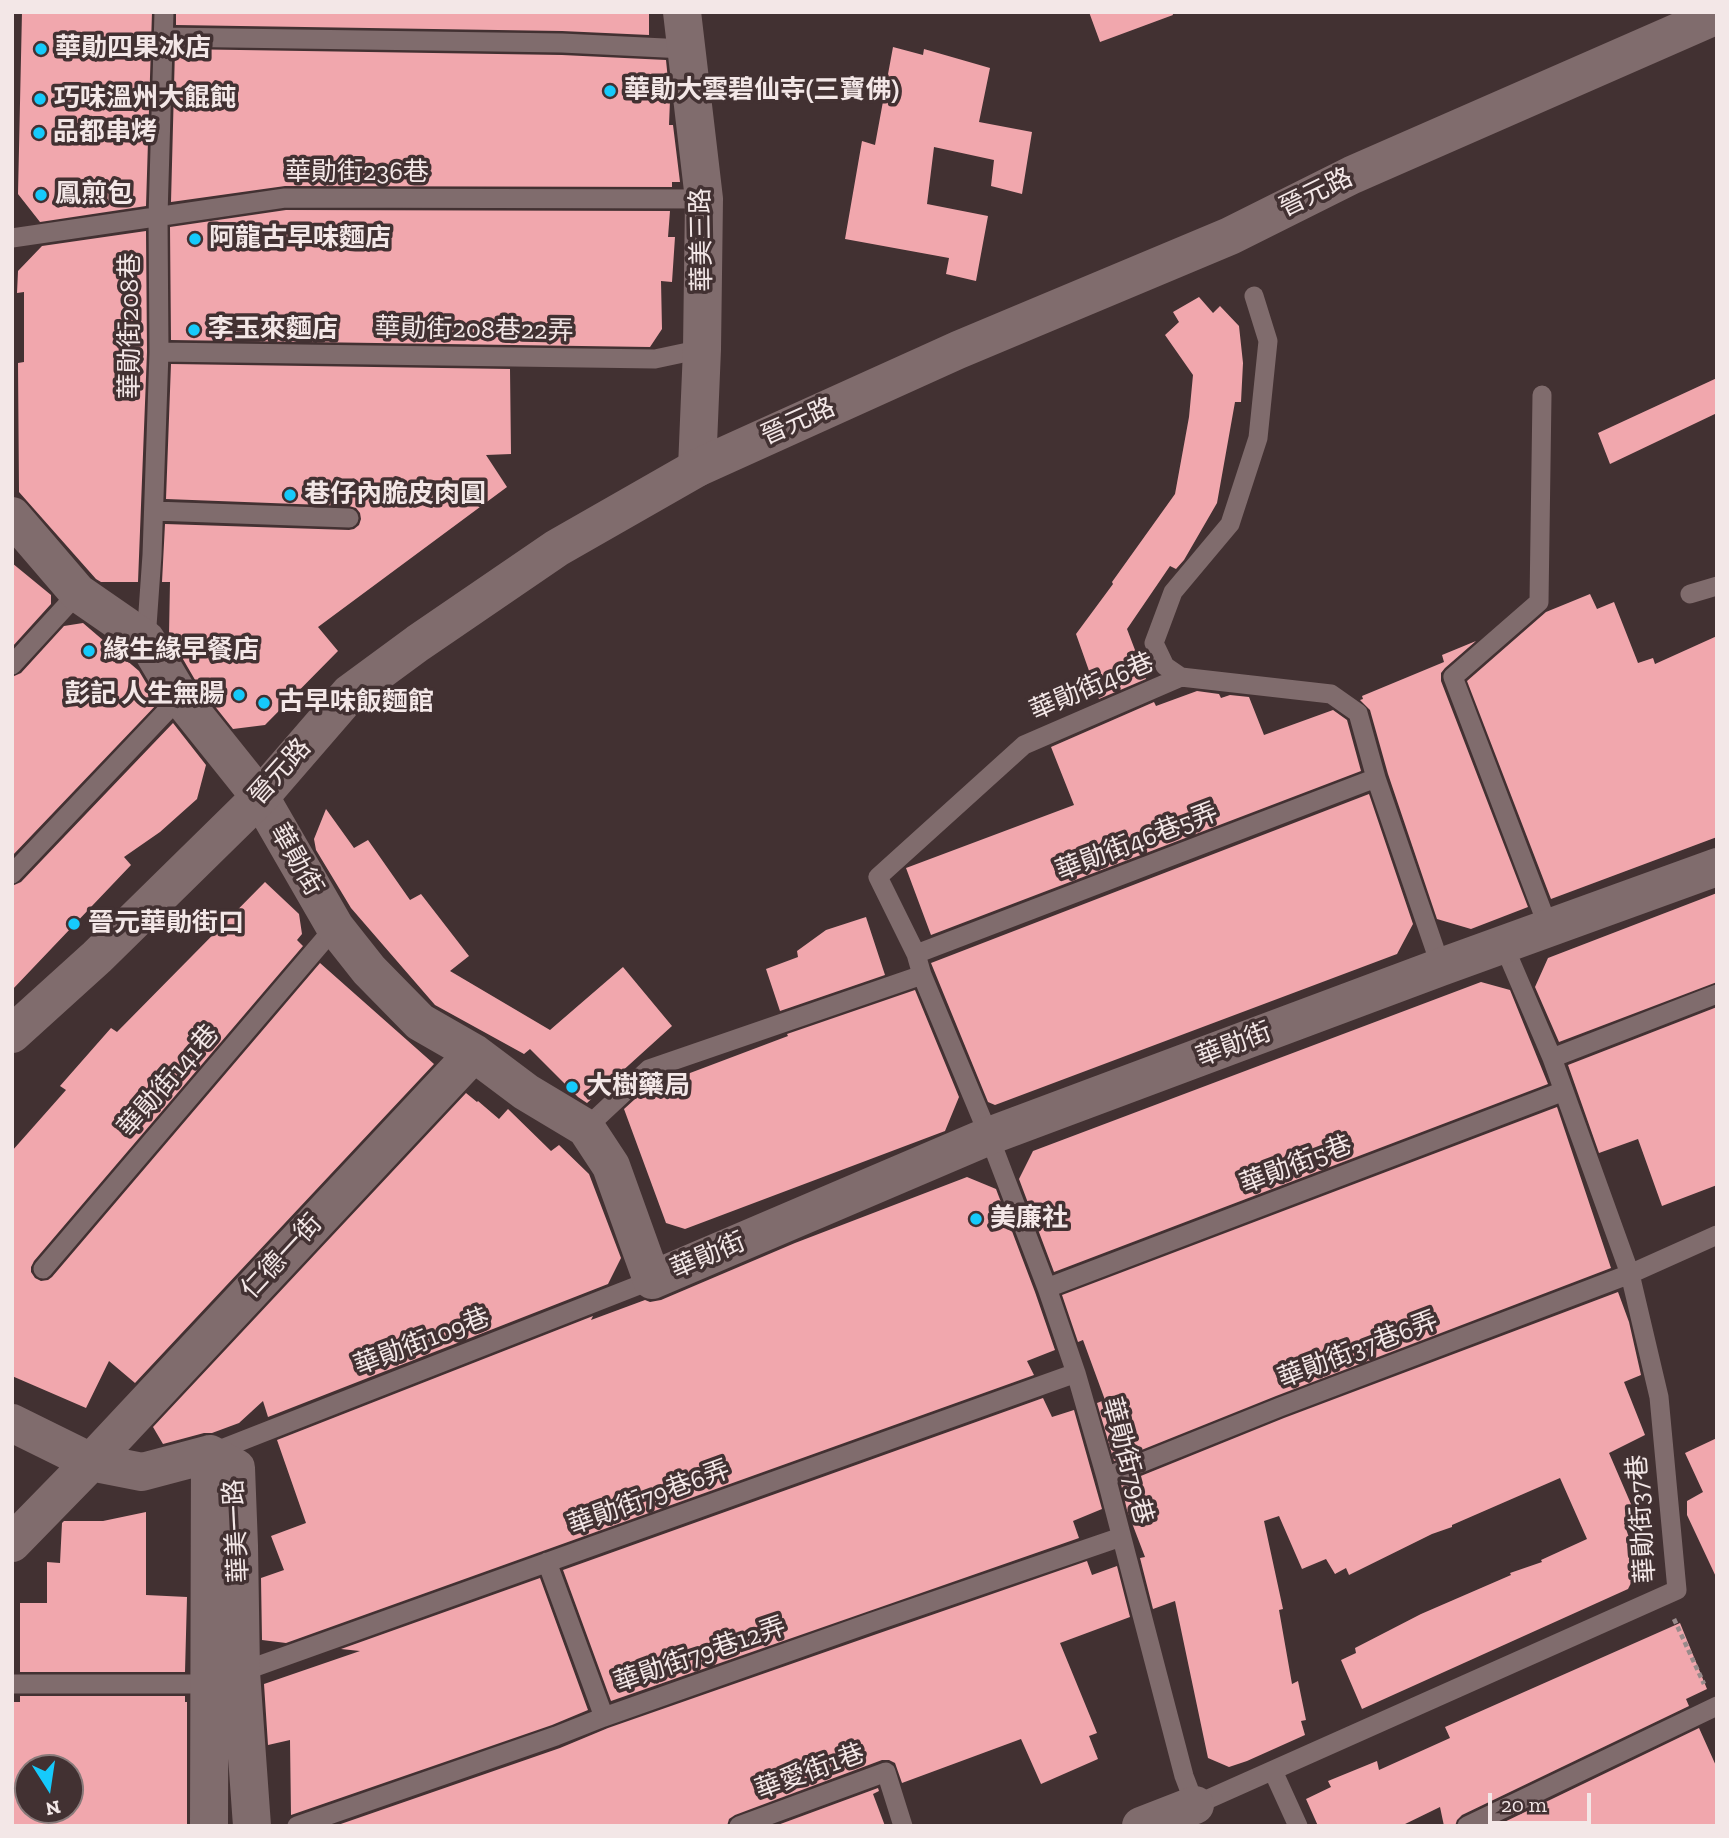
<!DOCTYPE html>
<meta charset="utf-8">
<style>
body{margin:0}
#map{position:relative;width:1729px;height:1838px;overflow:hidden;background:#423132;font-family:"Zilla Slab",serif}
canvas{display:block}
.frame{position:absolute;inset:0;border:14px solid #f3e7e7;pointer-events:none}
.north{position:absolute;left:14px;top:1754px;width:70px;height:70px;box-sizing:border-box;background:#423132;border:2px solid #897a7a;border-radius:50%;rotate:168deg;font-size:19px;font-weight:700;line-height:28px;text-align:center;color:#f3e7e7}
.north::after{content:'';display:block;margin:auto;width:24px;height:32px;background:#16cafb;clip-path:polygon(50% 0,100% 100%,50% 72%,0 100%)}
.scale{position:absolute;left:1488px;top:1793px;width:103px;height:32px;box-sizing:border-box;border:4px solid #f3e7e7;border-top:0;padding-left:9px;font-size:21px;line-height:24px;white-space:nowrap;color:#f3e7e7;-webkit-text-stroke:5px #423132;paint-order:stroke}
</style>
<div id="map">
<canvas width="1729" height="1838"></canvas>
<div class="frame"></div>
<div class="north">N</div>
<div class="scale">20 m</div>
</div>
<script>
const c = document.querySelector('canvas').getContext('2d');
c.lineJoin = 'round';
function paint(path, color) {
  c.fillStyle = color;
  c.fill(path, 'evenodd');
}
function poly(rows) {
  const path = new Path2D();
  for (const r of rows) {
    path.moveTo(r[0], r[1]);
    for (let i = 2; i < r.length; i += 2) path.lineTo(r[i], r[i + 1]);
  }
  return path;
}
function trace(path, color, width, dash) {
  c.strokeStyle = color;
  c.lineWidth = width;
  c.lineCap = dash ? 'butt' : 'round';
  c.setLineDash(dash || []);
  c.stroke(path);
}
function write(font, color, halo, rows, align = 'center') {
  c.font = font + ' "Zilla Slab","Noto Sans TC",serif';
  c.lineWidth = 7;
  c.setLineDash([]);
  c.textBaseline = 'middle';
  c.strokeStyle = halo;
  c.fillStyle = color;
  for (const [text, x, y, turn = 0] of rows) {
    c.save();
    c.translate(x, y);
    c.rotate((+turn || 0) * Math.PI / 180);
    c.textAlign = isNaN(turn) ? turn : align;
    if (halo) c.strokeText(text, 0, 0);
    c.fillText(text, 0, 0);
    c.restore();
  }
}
const building = poly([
 [22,12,152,12,146,206,40,222,18,194],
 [176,12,649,12,649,35,562,31,176,25],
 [1089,12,1172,12,1173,15,1100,42],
 [893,47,923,55,924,49,990,68,979,122,1032,132,1022,194,991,186,994,160,934,147,927,204,988,216,976,281,946,274,949,258,845,239,862,141,875,145],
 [175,49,562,55,666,60,670,100,669,125,673,125,680,182,672,182,672,187,285,186,171,202],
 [286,210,670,211,668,237,675,237,672,282,661,281,662,329,650,347,171,340,170,227],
 [146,231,147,352,138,582,101,582,96,579,19,492,18,363,24,362,24,292,17,293,18,271,42,246],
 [1199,297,1213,313,1220,306,1239,326,1243,363,1241,402,1235,402,1217,503,1184,560,1176,569,1170,566,1127,629,1146,679,1099,699,1076,634,1113,584,1112,582,1175,494,1189,417,1193,375,1165,335,1179,322,1173,312],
 [171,364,510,369,511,454,486,455,507,487,318,627,338,651,265,725,233,729,198,685,169,635,170,582,162,582,165,524,349,530,354,529,359,525,361,519,360,513,356,508,349,506,166,499],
 [1717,378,1717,413,1610,464,1598,433],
 [12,563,51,595,51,604,12,647],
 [1590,594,1597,609,1614,602,1638,663,1653,658,1655,664,1717,636,1717,837,1551,899,1467,681,1546,612],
 [83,623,139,671,158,703,12,856,12,677,21,673,64,626],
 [1476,641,1445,668,1441,673,1441,681,1528,907,1471,929,1437,919,1388,774,1370,710,1360,700,1363,699,1362,696,1444,662,1442,655],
 [1197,691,1219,694,1221,698,1230,695,1249,697,1264,735,1333,710,1347,720,1361,771,931,935,906,868,1074,805,1051,747,1154,702,1156,706],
 [173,723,206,765,197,799,160,832,124,857,131,865,12,990,12,886,21,882],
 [1369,794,1413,924,1397,954,995,1105,988,1102,931,963],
 [326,809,354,848,368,840,410,900,421,894,469,956,450,971,550,1030,623,967,672,1026,587,1103,578,1097,530,1049,524,1054,435,1005,351,908,316,850,314,839],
 [265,882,299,914,302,934,297,940,303,946,34,1261,31,1267,31,1272,35,1278,41,1281,48,1280,52,1277,320,963,434,1064,135,1383,109,1361,86,1408,12,1376,12,1151,66,1090,60,1086,111,1028,117,1032],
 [1717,893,1717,982,1559,1042,1535,987,1548,958],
 [866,917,885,975,780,1011,766,969,798,957,797,951,826,930],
 [1481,982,1510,990,1548,1084,1054,1272,1019,1179,1033,1151],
 [915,990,959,1097,945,1131,685,1229,666,1223,624,1109,645,1090,788,1036,787,1034],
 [1717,1007,1717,1185,1662,1206,1638,1139,1599,1153,1568,1065],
 [466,1093,477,1102,478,1101,499,1119,508,1109,551,1151,559,1145,589,1174,621,1258,608,1284,268,1417,263,1401,239,1423,212,1433,204,1433,163,1444,153,1427],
 [1557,1107,1611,1268,1276,1396,1114,1461,1097,1403,1105,1400,1083,1340,1078,1342,1062,1295],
 [967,1177,996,1189,1035,1292,1055,1350,1027,1361,1034,1375,286,1643,262,1640,261,1578,284,1570,271,1536,306,1523,277,1440,593,1316,591,1320,645,1300,650,1302,661,1300,795,1243],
 [1618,1292,1629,1322,1641,1375,1624,1382,1645,1435,1609,1453,1637,1518,1624,1523,1639,1567,1628,1589,1362,1709,1341,1660,1356,1653,1355,1648,1421,1614,1511,1575,1510,1573,1542,1562,1541,1560,1587,1539,1560,1478,1452,1525,1452,1527,1432,1534,1349,1575,1346,1568,1335,1574,1326,1559,1302,1569,1279,1516,1264,1521,1283,1609,1279,1610,1292,1684,1298,1681,1306,1720,1301,1721,1305,1735,1247,1761,1229,1767,1208,1758,1175,1601,1153,1609,1140,1558,1145,1557,1127,1510,1121,1484,1284,1418],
 [1043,1398,1052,1417,1074,1410,1102,1509,1073,1521,1079,1538,611,1701,563,1570],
 [1717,1438,1717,1579,1687,1515,1687,1501,1703,1492,1685,1453],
 [146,1512,146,1595,187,1597,185,1672,20,1672,20,1603,47,1603,47,1562,60,1563,62,1523,64,1521,103,1521],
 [1087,1561,1092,1575,1117,1566,1130,1617,1060,1643,1097,1733,1089,1736,1098,1759,1041,1784,1021,1739,902,1783,895,1763,889,1760,882,1760,735,1815,729,1819,727,1826,335,1826,560,1748,608,1728,874,1635],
 [540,1578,588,1710,552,1725,291,1815,290,1740,268,1745,264,1684,360,1651,341,1649],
 [1680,1623,1707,1689,1686,1699,1689,1706,1462,1815,1457,1820,1455,1826,1444,1826,1440,1807,1401,1826,1318,1826,1306,1799,1331,1787,1328,1781,1377,1761,1379,1770,1450,1738,1445,1727],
 [20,1696,185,1696,185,1702,187,1702,187,1826,12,1826,12,1702,20,1702],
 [28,1768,70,1768,70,1810,28,1810],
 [1699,1728,1717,1768,1717,1826,1496,1826],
 [878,1788,879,1791,873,1794,885,1826,775,1826]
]);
const path = poly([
 [1674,1619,1704,1684]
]);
const lane = poly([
 [164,37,562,43,685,49],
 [12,238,285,198,704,199],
 [159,352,655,359,702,349],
 [1542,395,1539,602,1453,677,1549,929],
 [154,511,349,518],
 [1690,594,1717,586],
 [146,640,152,555,159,352,158,216,164,12],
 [12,665,78,593],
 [1181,677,1165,666,1154,643,1173,592,1230,524,1258,438,1268,341,1254,296],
 [12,874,180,697],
 [916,954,1376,778],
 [1441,967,1376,778,1358,713,1331,694,1181,677,1024,745,878,877,916,954,922,975,989,1136,1047,1288,1076,1373,1106,1477,1184,1776,1195,1805,1677,1590,1659,1397,1630,1274,1552,1058,1504,946],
 [1552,1058,1717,994],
 [586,1128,649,1069,922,975],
 [43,1269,335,927],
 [1047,1288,1564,1091],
 [211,1453,652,1280],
 [1106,1477,1280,1407,1630,1274,1717,1235],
 [547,1562,604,1717],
 [241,1672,1076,1373],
 [12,1684,209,1684],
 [1273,1771,1298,1826],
 [297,1826,556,1736,604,1717,870,1623,1121,1537],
 [739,1826,886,1772,903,1826],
 [1467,1826,1717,1706]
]);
const street = poly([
 [682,12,704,199,702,349,697,468],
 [12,516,78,593,146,640,180,697,260,797,335,927,369,970,420,1022,474,1053,526,1092,586,1128,611,1166,652,1280,989,1136,1441,967,1717,867],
 [12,1423,91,1462,474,1053],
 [210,1454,236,1468,239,1546,241,1672,252,1826],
 [12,1543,91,1462,142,1472,210,1454],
 [209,1826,210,1454],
 [1141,1826,1195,1805]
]);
const secondary = poly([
 [12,1034,97,957,260,797,350,693,418,643,557,548,697,468,958,350,1230,236,1352,175,1717,15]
]);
const markers = [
 [41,49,7,"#16cafb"],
 [610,91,7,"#16cafb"],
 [40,99,7,"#16cafb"],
 [39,133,7,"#16cafb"],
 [41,195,7,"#16cafb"],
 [195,239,7,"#16cafb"],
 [194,330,7,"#16cafb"],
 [290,495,7,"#16cafb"],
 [89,651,7,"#16cafb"],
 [239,695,7,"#16cafb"],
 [264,703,7,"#16cafb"],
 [74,924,7,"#16cafb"],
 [572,1087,7,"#16cafb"],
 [976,1219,7,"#16cafb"]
];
const poiNames = [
 ["華勛四果冰店",55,49],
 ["華勛大雲碧仙寺(三寶佛)",624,91],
 ["巧味溫州大餛飩",54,99],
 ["品都串烤",53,133],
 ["鳳煎包",55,195],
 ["阿龍古早味麵店",209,239],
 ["李玉來麵店",208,330],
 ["巷仔內脆皮肉圓",304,495],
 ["緣生緣早餐店",103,651],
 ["彭記 人生無腸",225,695,"right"],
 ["古早味飯麵館",278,703],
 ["晉元華勛街口",88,924],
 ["大樹藥局",586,1087],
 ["美廉社",990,1219]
];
const streetNames = [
 ["華勛街236巷",357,173],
 ["晉元路",1316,193,-26],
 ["華美三路",702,240,-91],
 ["華勛街208巷",131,326,-90],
 ["華勛街208巷22弄",474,330,1],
 ["晉元路",798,422,-24],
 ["華勛街46巷",1092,687,-23],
 ["晉元路",280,772,-48],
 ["華勛街46巷5弄",1137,842,-21],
 ["華勛街",296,860,60],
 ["華勛街",1234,1045,-21],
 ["華勛街141巷",169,1081,-49],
 ["華勛街5巷",1296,1165,-21],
 ["華勛街",708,1256,-23],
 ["仁德一街",282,1257,-47],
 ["華勛街109巷",422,1342,-21],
 ["華勛街37巷6弄",1358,1350,-21],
 ["華勛街79巷",1127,1461,75],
 ["華勛街79巷6弄",649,1498,-20],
 ["華勛街37巷",1642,1519,-94],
 ["華美一路",237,1531,-93],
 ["華勛街79巷12弄",700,1655,-19],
 ["華愛街1巷",810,1772,-20]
];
paint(building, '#f1a7ad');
trace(path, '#998b8b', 4.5, [5, 3.5]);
trace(lane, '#806c6d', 19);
trace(street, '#806c6d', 38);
trace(secondary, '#806c6d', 38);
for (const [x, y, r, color] of markers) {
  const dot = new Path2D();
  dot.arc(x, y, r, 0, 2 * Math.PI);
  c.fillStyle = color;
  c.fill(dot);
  trace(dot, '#423132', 2.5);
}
write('bold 26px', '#f3e7e7', '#423132', poiNames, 'left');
write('26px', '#f3e7e7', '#423132', streetNames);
</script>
